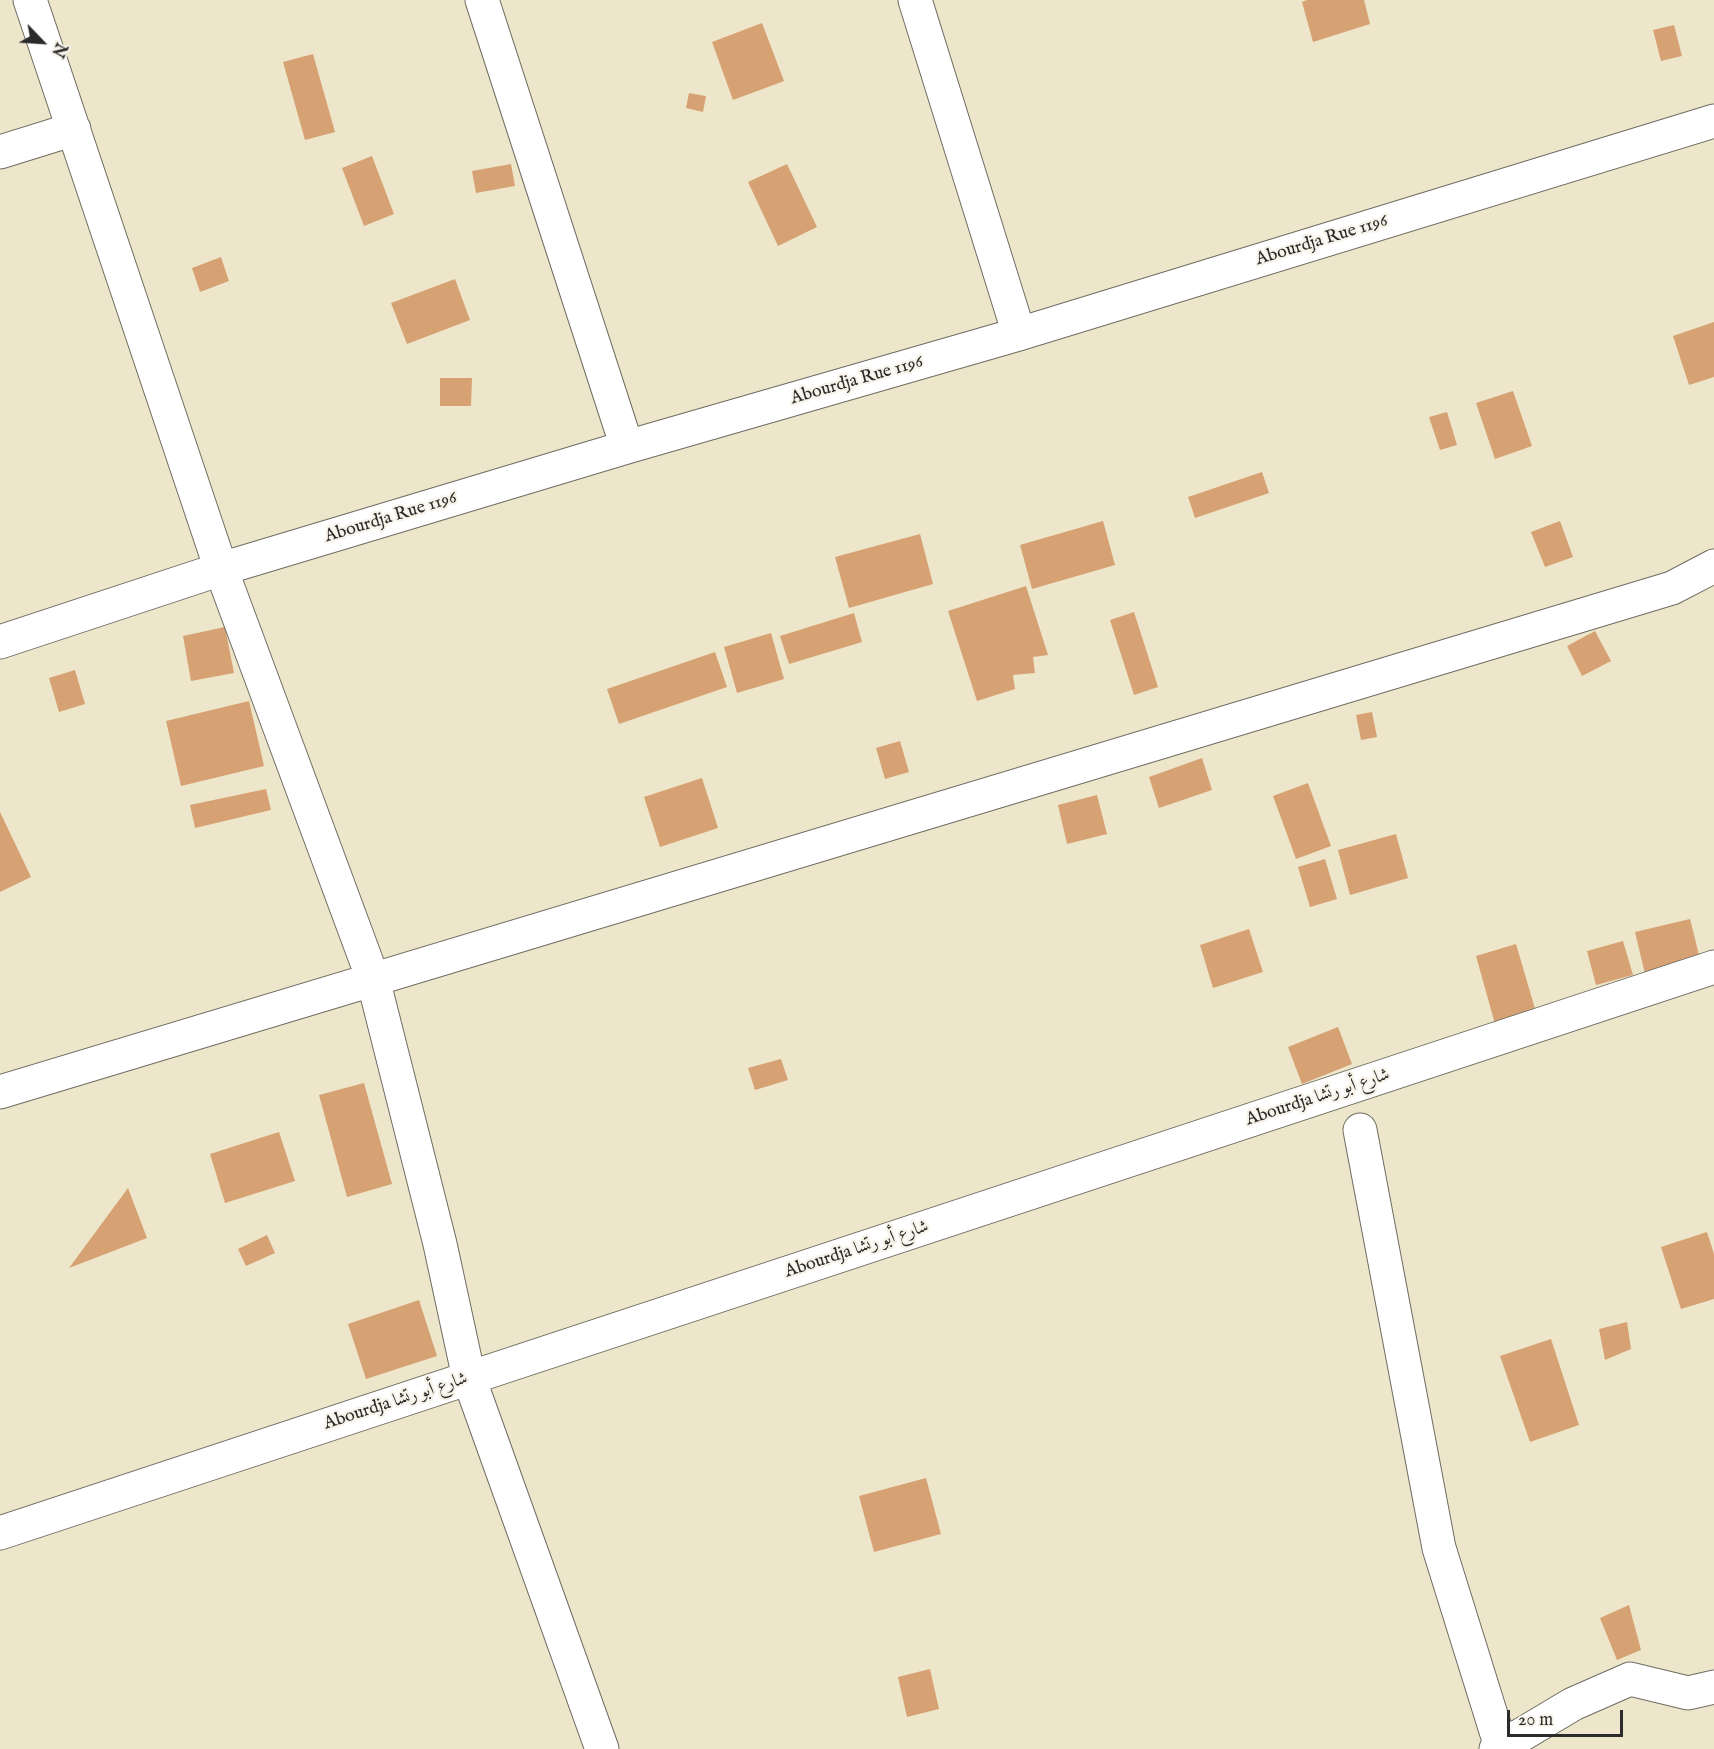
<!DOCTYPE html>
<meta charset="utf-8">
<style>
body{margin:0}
#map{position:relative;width:1714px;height:1749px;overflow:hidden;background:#ede6ca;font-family:"IM FELL English",serif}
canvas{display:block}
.north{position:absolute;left:12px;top:12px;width:60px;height:60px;-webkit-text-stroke:4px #f7f3e8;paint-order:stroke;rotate:115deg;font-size:16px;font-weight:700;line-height:24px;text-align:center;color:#2b2b2b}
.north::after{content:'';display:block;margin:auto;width:21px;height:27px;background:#2b2b2b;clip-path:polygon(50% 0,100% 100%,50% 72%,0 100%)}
.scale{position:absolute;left:1507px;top:1710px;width:116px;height:27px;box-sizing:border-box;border:3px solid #2b2b2b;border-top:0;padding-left:8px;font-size:18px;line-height:21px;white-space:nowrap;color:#2b2b2b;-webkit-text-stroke:4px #f7f3e8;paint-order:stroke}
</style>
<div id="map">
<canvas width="1714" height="1749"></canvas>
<div class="north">N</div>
<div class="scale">20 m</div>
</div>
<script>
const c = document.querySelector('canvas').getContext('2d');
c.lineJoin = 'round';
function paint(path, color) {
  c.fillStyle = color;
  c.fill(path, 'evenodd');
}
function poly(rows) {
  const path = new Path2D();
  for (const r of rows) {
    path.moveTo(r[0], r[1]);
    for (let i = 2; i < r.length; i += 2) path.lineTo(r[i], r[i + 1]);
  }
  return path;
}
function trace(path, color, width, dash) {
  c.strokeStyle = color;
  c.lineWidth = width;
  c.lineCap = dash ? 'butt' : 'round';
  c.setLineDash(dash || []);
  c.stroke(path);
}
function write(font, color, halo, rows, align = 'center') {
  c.font = font + ' "IM FELL English",Amiri,serif';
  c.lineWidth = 4.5;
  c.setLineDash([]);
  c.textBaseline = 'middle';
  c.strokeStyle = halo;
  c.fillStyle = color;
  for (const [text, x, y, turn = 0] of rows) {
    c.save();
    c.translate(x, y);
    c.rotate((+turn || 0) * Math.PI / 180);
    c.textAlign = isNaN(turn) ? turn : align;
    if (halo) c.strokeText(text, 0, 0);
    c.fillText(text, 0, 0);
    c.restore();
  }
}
const building = poly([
 [1307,0,1364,0,1370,24,1313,42,1302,2],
 [762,23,784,81,733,100,712,42],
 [1674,25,1682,56,1661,61,1653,30],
 [313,54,335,132,305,140,283,62],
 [689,93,706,96,703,112,686,108],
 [372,156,394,214,364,226,342,168],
 [511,164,515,186,476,193,472,171],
 [787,164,817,227,778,246,748,182],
 [221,257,229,281,200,292,192,268],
 [455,279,470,320,407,344,391,303],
 [1714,322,1714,377,1689,385,1673,336],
 [440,378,472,378,471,406,440,406],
 [1513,391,1532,446,1495,459,1476,403],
 [1447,412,1457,445,1440,450,1429,417],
 [1262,472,1269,493,1195,518,1188,497],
 [1103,521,1115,565,1032,589,1020,545],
 [1560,521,1573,557,1545,567,1531,532],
 [920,534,933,584,849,608,835,557],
 [1026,586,1048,655,1033,657,1035,673,1013,675,1015,689,977,701,948,611],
 [1134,612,1158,687,1134,695,1110,620],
 [854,613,862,642,789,664,780,636],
 [225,627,234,673,191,681,183,636],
 [1595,631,1611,661,1582,676,1567,646],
 [771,633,784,679,737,693,724,647],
 [715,652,727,687,619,724,607,689],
 [75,670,85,704,59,712,49,678],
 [249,701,264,766,181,786,166,721],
 [1372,712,1377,737,1361,740,1356,715],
 [900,741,909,772,885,779,876,748],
 [1202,758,1212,790,1159,808,1149,777],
 [702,778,718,828,660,847,644,797],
 [1308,783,1331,846,1296,859,1273,796],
 [266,789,271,810,195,828,190,805],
 [1097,795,1107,834,1067,844,1058,805],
 [0,812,31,877,0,892],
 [1396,834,1408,878,1350,895,1338,850],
 [1325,859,1337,899,1310,907,1298,867],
 [1690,919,1700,959,1645,974,1635,932],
 [1249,929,1263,972,1213,988,1200,945],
 [1623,941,1633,975,1596,985,1587,951],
 [1516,944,1538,1019,1497,1031,1476,956],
 [1338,1027,1352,1064,1302,1084,1288,1047],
 [781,1059,788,1080,755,1090,748,1068],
 [364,1083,392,1184,347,1197,319,1095],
 [279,1132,295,1181,225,1203,210,1154],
 [128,1188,147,1238,69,1268],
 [1707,1232,1714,1254,1714,1299,1681,1309,1661,1247],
 [267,1235,275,1253,246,1266,238,1249],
 [419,1300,437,1356,366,1379,348,1324],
 [1627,1322,1631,1349,1605,1360,1599,1329],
 [1551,1339,1579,1425,1530,1442,1500,1356],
 [926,1478,941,1534,874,1552,859,1496],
 [1629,1605,1641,1650,1617,1660,1600,1618],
 [930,1669,939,1709,907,1717,898,1677]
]);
const minor = poly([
 [30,0,221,569,373,979,440,1244,469,1378,602,1749],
 [482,0,627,447],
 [915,0,1019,334],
 [0,152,74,129],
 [0,642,221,569,627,447,1019,334,1714,121],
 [0,1092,1672,588,1714,566],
 [1360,1130,1439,1548,1501,1747,1496,1749],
 [0,1533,1714,967],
 [1501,1747,1573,1704,1630,1679,1688,1693,1714,1687]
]);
const streetNames = [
 ["Abourdja Rue 1196",1322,241,-17],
 ["Abourdja Rue 1196",857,381,-16],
 ["Abourdja Rue 1196",391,518,-17],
 ["Abourdja شارع أبو رتشا",1318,1098,-18],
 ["Abourdja شارع أبو رتشا",857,1250,-18],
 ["Abourdja شارع أبو رتشا",396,1402,-18]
];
paint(building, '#d6a273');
trace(minor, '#6f6c63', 35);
trace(minor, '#fff', 33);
write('18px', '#2b2b2b', '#f7f3e8', streetNames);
</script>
